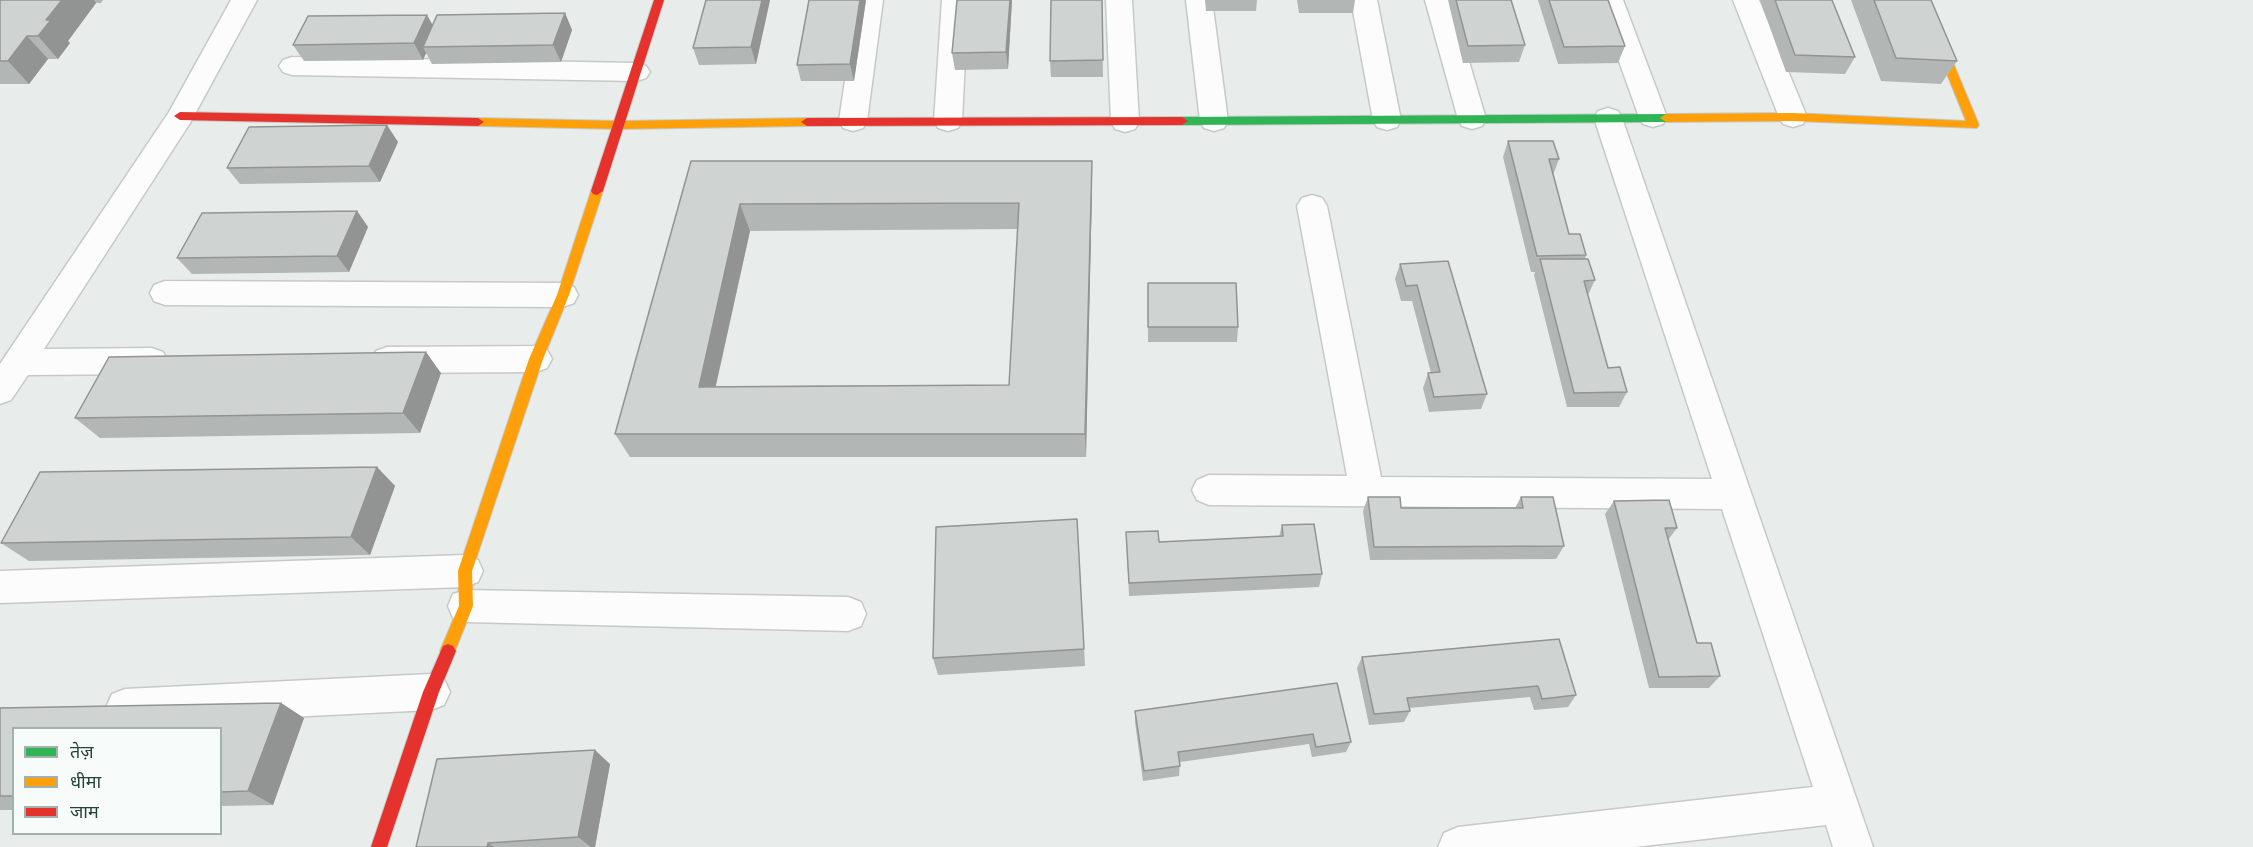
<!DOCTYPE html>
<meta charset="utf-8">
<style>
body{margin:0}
#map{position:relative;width:2253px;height:847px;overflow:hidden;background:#e8edeb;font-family:Jost,"Noto Sans Devanagari",sans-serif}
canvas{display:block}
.legend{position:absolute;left:12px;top:727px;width:210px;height:108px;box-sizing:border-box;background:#f7fbf9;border:2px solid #a3b1ad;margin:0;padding:8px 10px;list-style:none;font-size:18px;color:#24423a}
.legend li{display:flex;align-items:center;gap:12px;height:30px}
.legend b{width:30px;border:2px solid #a3b1ad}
</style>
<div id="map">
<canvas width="2253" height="847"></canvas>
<ul class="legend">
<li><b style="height:8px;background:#30b455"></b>तेज़</li>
<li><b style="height:8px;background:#ff9f0a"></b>धीमा</li>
<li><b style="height:8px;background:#e5322d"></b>जाम</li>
</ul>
</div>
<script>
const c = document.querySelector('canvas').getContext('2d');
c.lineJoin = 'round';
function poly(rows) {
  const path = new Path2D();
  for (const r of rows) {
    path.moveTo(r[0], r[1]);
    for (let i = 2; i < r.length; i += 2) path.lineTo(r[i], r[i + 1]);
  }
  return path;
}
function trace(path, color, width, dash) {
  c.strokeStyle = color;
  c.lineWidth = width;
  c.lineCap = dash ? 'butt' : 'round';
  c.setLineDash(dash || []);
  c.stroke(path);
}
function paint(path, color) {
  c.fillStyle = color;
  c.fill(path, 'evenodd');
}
const street = poly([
 [231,0,257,0,190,123,44,349,152,348,163,352,168,361,163,370,152,374,28,375,11,400,0,404,0,364,169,112,231,0],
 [857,0,883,0,867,121,863,128,853,131,843,128,839,121,857,0],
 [942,0,968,0,962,121,958,128,948,131,938,128,934,121,942,0],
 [1106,0,1132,0,1139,122,1135,129,1125,132,1115,129,1111,122,1106,0],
 [1186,0,1212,0,1228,121,1224,128,1214,131,1204,128,1200,121,1186,0],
 [1351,0,1377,0,1401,120,1397,127,1387,130,1377,127,1373,120,1351,0],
 [1425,0,1451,0,1486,119,1482,126,1472,129,1462,126,1458,119,1425,0],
 [1597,0,1623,0,1667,117,1663,124,1653,127,1643,124,1639,117,1597,0],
 [1733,0,1759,0,1807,117,1803,124,1793,127,1783,124,1779,117,1733,0],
 [292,57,637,63,646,66,650,72,646,78,637,81,292,75,283,72,279,66,283,60,292,57],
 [1608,108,1618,111,1622,118,1873,847,1833,847,1826,825,1635,847,1438,847,1444,833,1458,827,1813,787,1722,509,1209,505,1197,500,1192,490,1197,480,1209,475,1347,476,1297,206,1302,198,1312,195,1322,198,1327,206,1381,477,1712,479,1594,118,1598,111,1608,108],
 [165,281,563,283,574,287,578,295,574,303,563,307,165,305,154,301,150,293,154,285,165,281],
 [536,346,547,350,552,359,547,368,536,372,387,373,376,369,371,360,376,351,387,347,536,346],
 [465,555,478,560,483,571,478,582,465,587,0,603,0,571,465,555],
 [466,590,848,597,861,602,866,614,861,626,848,631,466,622,453,618,448,606,453,594,466,590],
 [431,674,444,679,450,692,444,705,431,710,125,725,112,720,106,707,112,694,125,689,431,674]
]);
const fast = poly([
 [1666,114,1672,118,1666,122,1182,125,1176,121,1182,117,1666,114]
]);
const slow = poly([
 [1917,0,1927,0,1979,125,1977,128,1793,121,1666,122,1660,118,1666,114,1793,113,1966,121,1917,0],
 [478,118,620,121,807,118,813,122,807,126,620,129,478,126,472,122,478,118],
 [597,187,603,191,569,295,543,359,472,571,473,606,453,656,448,658,443,656,440,651,459,606,458,571,529,359,557,295,591,191,597,187]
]);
const jam = poly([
 [654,0,664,0,603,191,597,195,593,194,591,191,654,0],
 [180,112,478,118,484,122,478,126,180,120,174,116,180,112],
 [1182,117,1188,121,1182,125,807,126,801,122,807,118,1182,117],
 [448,644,453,646,456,651,439,692,387,847,371,847,423,692,443,646,448,644]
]);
const wall = poly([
 [0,0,103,0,101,3,96,3,68,41,70,43,58,59,48,59,29,84,0,84],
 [706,0,770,0,756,64,699,65,693,48],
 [866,0,854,81,801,81,797,65],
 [1012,0,1008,69,955,70,952,53],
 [1102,0,1103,77,1051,77,1050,61],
 [1205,0,1257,0,1256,11,1206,11],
 [1297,0,1355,0,1353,13,1299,13],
 [1448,0,1511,0,1525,45,1519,62,1463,63],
 [1538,0,1608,0,1625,46,1618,63,1558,64],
 [1760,0,1832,0,1855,57,1845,74,1786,72],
 [1851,0,1931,0,1957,61,1941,84,1881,81],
 [565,13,572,30,561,62,432,64,426,53,423,60,304,61,293,45,432,25],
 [1508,141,1559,159,1553,175,1569,234,1586,255,1585,259,1595,280,1588,295,1608,368,1627,392,1619,407,1567,407,1534,275,1535,272,1531,272,1503,157],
 [398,142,380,182,240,184,227,168],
 [691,161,1092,188,1086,457,630,457,615,434],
 [1018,229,1009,385,716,386,750,231],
 [357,211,368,227,349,272,192,274,177,258],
 [1448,261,1487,394,1481,409,1429,412,1423,388,1428,373,1431,373,1412,301,1401,301,1395,279,1400,264],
 [1148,283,1238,327,1237,342,1148,342],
 [441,373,420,433,100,438,75,418],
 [377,467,395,486,370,555,29,561,1,543],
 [1368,497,1401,508,1515,508,1521,497,1564,546,1556,559,1370,560,1363,511],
 [1614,501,1677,528,1668,540,1697,643,1720,676,1709,688,1649,688,1605,514],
 [1077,519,1085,666,938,675,933,658],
 [1282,525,1322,574,1319,587,1129,596,1126,532,1159,542,1279,537],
 [1559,639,1576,695,1568,707,1534,710,1530,697,1409,708,1410,711,1404,722,1369,725,1357,668,1362,657],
 [1337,683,1351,742,1346,752,1312,757,1309,744,1180,762,1179,776,1143,781,1135,722,1135,711],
 [281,703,304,718,273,805,220,806,220,729,14,729,14,810,0,810,0,708],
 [610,764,595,847,416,847]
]);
const shadedWall = poly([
 [62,0,94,0,96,3,68,41,70,43,58,59,38,36,46,20],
 [762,0,770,0,756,64,751,47],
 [860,0,866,0,854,81,850,64],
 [1010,0,1012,0,1008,69,1006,52],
 [565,13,572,30,561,62,553,45],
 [427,15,436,31,423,47,426,53,423,60,414,43],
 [27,36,48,59,29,84,8,61],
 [387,125,398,142,380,182,369,166],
 [1092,161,1092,188,1086,457,1085,434],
 [740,204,750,231,710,411,699,387],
 [357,211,368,227,349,272,337,256],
 [426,352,441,373,420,433,403,413],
 [377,467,395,486,370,555,351,537],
 [281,703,304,718,273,805,248,791],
 [595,750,610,764,595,847,591,847,578,837],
 [488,843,494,847,487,847]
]);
const building = poly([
 [0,0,62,0,46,20,51,20,38,36,27,36,8,61,0,61,0,0],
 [706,0,762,0,751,47,693,48,706,0],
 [809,0,860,0,850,64,797,65,809,0],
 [957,0,1010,0,1006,52,952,53,957,0],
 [1051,0,1102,0,1103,60,1050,61,1051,0],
 [1456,0,1511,0,1525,45,1468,46,1456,0],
 [1549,0,1608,0,1625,46,1564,47,1549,0],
 [1775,0,1832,0,1855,57,1795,55,1775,0],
 [1874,0,1931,0,1957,61,1896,58,1874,0],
 [565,13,553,45,423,47,437,15,565,13],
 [427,15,414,43,293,45,308,16,427,15],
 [387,125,369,166,227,168,249,127,387,125],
 [1508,141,1553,141,1559,159,1549,159,1569,234,1580,234,1586,255,1537,256,1508,141],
 [691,161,1092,161,1085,434,615,434,691,161],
 [1019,203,1009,385,699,387,740,204,1019,203],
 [357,211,337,256,177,258,202,213,357,211],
 [1540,259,1588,259,1595,280,1584,281,1608,368,1620,367,1627,392,1574,393,1540,259],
 [1448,261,1487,394,1434,397,1428,373,1440,372,1417,285,1406,286,1400,264,1448,261],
 [1148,283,1236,283,1238,327,1148,327,1148,283],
 [426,352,403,413,75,418,109,357,426,352],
 [377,467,351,537,1,543,40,472,377,467],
 [1368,497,1400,497,1401,508,1523,508,1521,497,1553,497,1564,546,1374,547,1368,497],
 [1669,500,1677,528,1665,528,1697,643,1711,643,1720,676,1659,677,1614,501,1669,500],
 [1077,519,1084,649,933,658,936,527,1077,519],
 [1314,524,1322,574,1129,583,1126,532,1158,531,1159,542,1283,536,1282,525,1314,524],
 [1559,639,1576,695,1542,699,1538,686,1407,698,1410,711,1374,714,1362,657,1559,639],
 [1337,683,1351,742,1316,747,1313,734,1178,752,1180,766,1144,771,1135,711,1337,683],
 [281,703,248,791,220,792,220,729,14,729,14,796,0,796,0,708,281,703],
 [595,750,578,837,488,843,487,847,416,847,437,759,595,750]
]);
trace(street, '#c5cac8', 3);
trace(fast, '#c3cbc8', 2);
trace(slow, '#c3cbc8', 2);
trace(jam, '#c3cbc8', 2);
paint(street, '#fcfcfc');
paint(fast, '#30b455');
paint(slow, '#ff9f0a');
paint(jam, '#e5322d');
paint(wall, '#b2b6b5');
paint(shadedWall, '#919493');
paint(building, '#cfd4d2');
trace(building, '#919493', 1.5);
</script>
